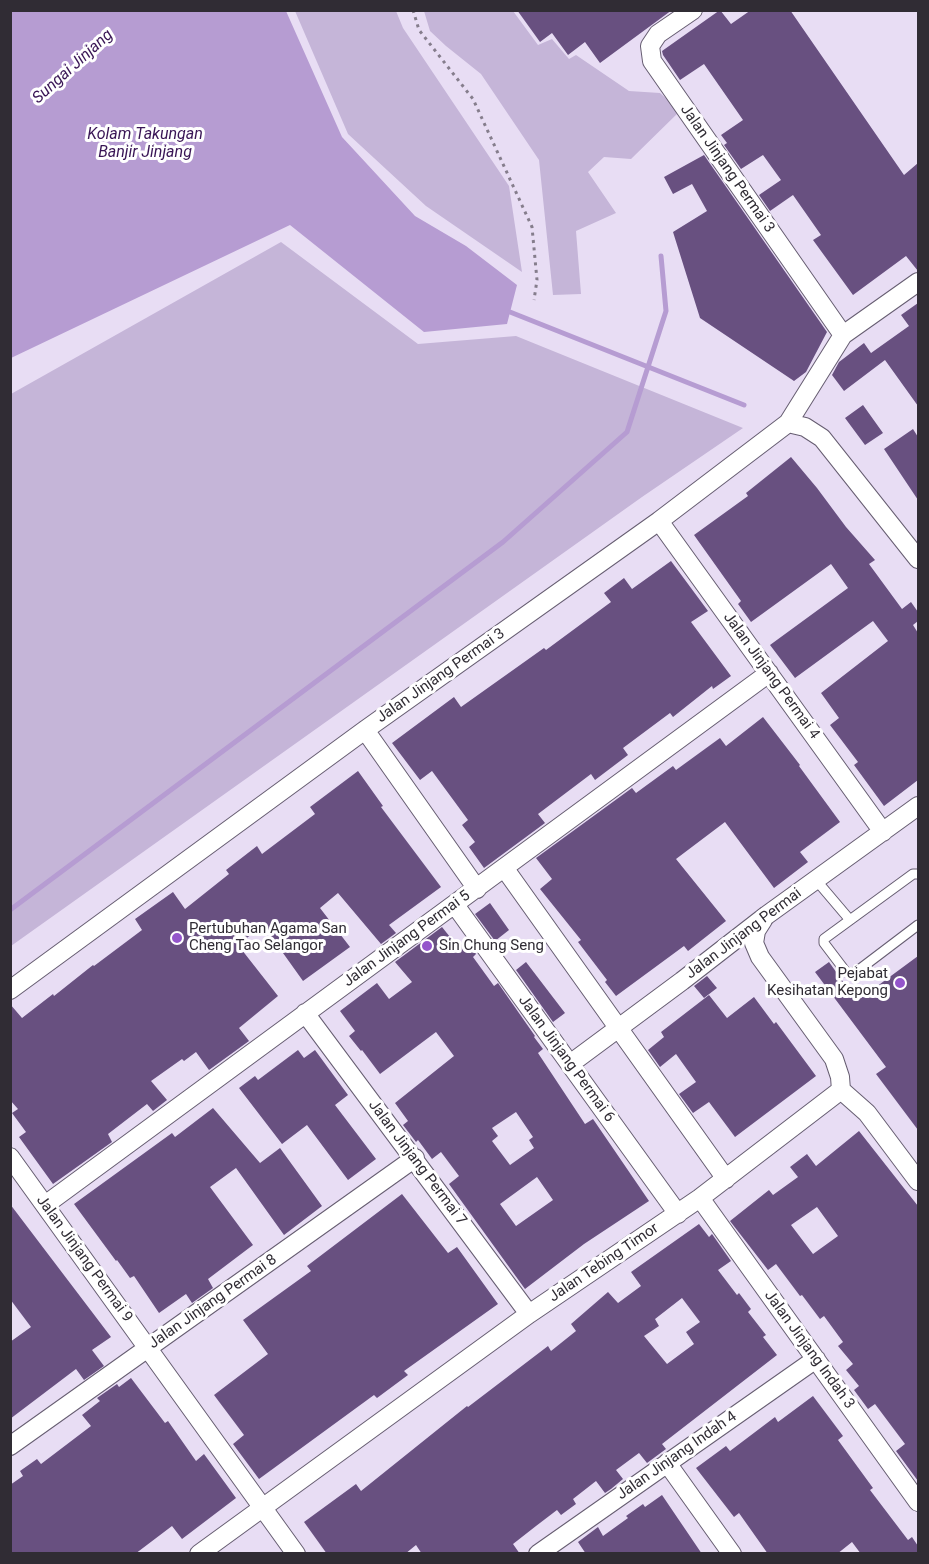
<!DOCTYPE html>
<style>
body{margin:0}
#map{position:relative;width:929px;height:1564px;overflow:hidden;background:#e8ddf4;font-family:Roboto,sans-serif}
canvas{display:block}
.frame{position:absolute;inset:0;border:12px solid #302c34;pointer-events:none}
</style>
<div id="map">
<canvas width="929" height="1564"></canvas>
<div class="frame"></div>
</div>
<script>
const c = document.querySelector('canvas').getContext('2d');
c.lineJoin = 'round';
function paint(path, color) {
  c.fillStyle = color;
  c.fill(path, 'evenodd');
}
function poly(rows) {
  const path = new Path2D();
  for (const r of rows) {
    path.moveTo(r[0], r[1]);
    for (let i = 2; i < r.length; i += 2) path.lineTo(r[i], r[i + 1]);
  }
  return path;
}
function trace(path, color, width, dash) {
  c.strokeStyle = color;
  c.lineWidth = width;
  c.lineCap = dash ? 'butt' : 'round';
  c.setLineDash(dash || []);
  c.stroke(path);
}
function write(font, color, halo, rows, align = 'center') {
  c.font = font + ' Roboto,sans-serif';
  c.lineWidth = 6;
  c.setLineDash([]);
  c.textBaseline = 'middle';
  c.strokeStyle = halo;
  c.fillStyle = color;
  for (const [text, x, y, turn = 0] of rows) {
    c.save();
    c.translate(x, y);
    c.rotate((+turn || 0) * Math.PI / 180);
    c.textAlign = isNaN(turn) ? turn : align;
    if (halo) c.strokeText(text, 0, 0);
    c.fillText(text, 0, 0);
    c.restore();
  }
}
const green = poly([
 [295,11,396,11,403,28,509,186,522,272,426,206,348,134],
 [424,11,513,11,538,45,552,39,569,59,576,55,629,91,660,93,680,111,631,159,604,157,588,172,616,213,576,231,581,294,553,295,539,160,481,74,446,46,430,31],
 [281,242,418,344,516,336,743,428,642,497,11,946,11,394]
]);
const water = poly([
 [11,10,286,11,342,137,415,216,466,246,517,285,507,324,424,332,290,225,11,358]
]);
const stream = poly([
 [510,312,744,405],
 [10,910,503,542,627,432,666,311,661,256]
]);
const building = poly([
 [517,10,672,10,600,63,585,42,568,55,552,33,540,42],
 [720,10,731,24,751,10,790,10,904,175,918,163,918,271,906,256,853,295,813,240,821,235,793,195,770,211,759,195,781,180,763,155,741,169,724,145,727,143,721,135,743,120,704,64,680,80,663,55,662,51],
 [704,155,827,332,806,372,794,381,700,318,673,232,707,211,692,184,673,194,664,177],
 [918,303,918,406,885,360,844,391,832,375,839,362,864,343,871,353,909,326,901,315],
 [863,405,883,433,865,445,845,418],
 [913,429,918,437,918,500,884,449],
 [791,457,817,488,846,527,875,560,869,564,902,609,911,602,918,612,918,621,913,625,918,633,918,780,884,806,854,765,858,762,830,725,839,718,821,693,888,641,873,621,795,678,770,645,848,588,831,564,751,622,738,604,741,601,694,535,748,496,746,493],
 [671,561,708,611,691,622,731,676,713,689,712,686,673,717,670,713,623,748,628,755,595,780,591,774,538,814,545,823,484,868,469,847,475,842,462,825,468,820,432,771,420,780,392,743,454,697,461,707,544,648,546,650,611,602,604,593,624,578,632,589],
 [763,717,800,765,799,766,840,822,800,852,808,862,774,888,725,822,676,859,726,921,688,951,684,946,616,996,605,982,607,980,578,942,581,940,540,889,552,879,536,858,632,788,636,793,673,766,676,770,720,738,726,746],
 [358,771,383,806,381,807,441,887,389,925,396,933,381,944,338,893,320,908,350,947,303,981,263,925,238,945,278,996,239,1028,249,1041,209,1070,196,1052,184,1061,182,1059,151,1081,167,1100,153,1111,147,1104,108,1134,112,1142,53,1184,19,1137,26,1132,12,1113,18,1109,10,1100,10,1004,22,1018,53,994,54,996,93,965,94,966,142,930,135,919,173,892,185,909,229,874,226,870,257,846,262,854,315,814,310,807],
 [490,903,509,930,495,941,475,914],
 [442,927,458,947,467,940,476,954,473,957,494,986,498,983,535,1036,534,1037,543,1049,538,1053,585,1124,593,1119,649,1201,584,1244,525,1289,449,1184,459,1176,441,1152,432,1159,418,1140,416,1142,403,1125,408,1121,395,1103,454,1056,436,1032,380,1074,362,1050,361,1051,349,1036,355,1031,340,1011,377,983,389,999,412,982,395,962],
 [516,1112,533,1137,529,1140,534,1148,510,1165,492,1141,498,1136,492,1128],
 [537,1177,553,1200,516,1226,500,1204],
 [918,956,918,1130,876,1074,886,1067,815,972,829,962,857,1001],
 [526,962,565,1013,553,1022,516,970],
 [707,976,717,988,704,998,694,986],
 [709,995,727,1018,754,997,774,1024,776,1022,816,1076,735,1137,709,1102,693,1113,679,1094,696,1082,676,1054,660,1067,648,1050,664,1037,661,1032],
 [298,1050,304,1058,315,1050,348,1095,335,1105,376,1159,348,1180,307,1125,282,1144,239,1088,255,1076,258,1080],
 [213,1108,260,1163,280,1148,322,1206,284,1235,236,1168,210,1187,253,1245,208,1279,213,1288,192,1303,186,1294,159,1313,134,1276,130,1278,117,1260,116,1261,74,1204,172,1133,175,1137],
 [859,1131,918,1206,918,1481,896,1451,905,1444,875,1404,868,1409,854,1390,859,1386,846,1370,853,1364,838,1346,843,1342,824,1316,820,1319,802,1295,800,1296,776,1264,768,1270,730,1221,769,1190,773,1195,798,1177,790,1167,807,1154,816,1166],
 [817,1207,838,1236,813,1254,791,1225],
 [402,1194,448,1253,457,1247,498,1304,404,1371,408,1375,377,1398,374,1395,259,1479,233,1444,244,1435,214,1395,268,1354,243,1320,311,1271,307,1266],
 [10,1204,111,1337,92,1350,104,1366,84,1380,76,1369,10,1419,10,1342,31,1327,10,1299],
 [699,1224,709,1237,712,1234,731,1261,718,1270,737,1295,739,1293,751,1309,748,1312,766,1335,763,1337,777,1355,662,1444,666,1449,647,1463,639,1453,616,1470,623,1479,611,1489,605,1493,596,1481,573,1499,576,1504,561,1515,557,1510,536,1526,513,1544,520,1554,422,1554,416,1545,405,1554,327,1554,304,1522,356,1484,361,1491,467,1406,468,1407,548,1346,551,1351,576,1331,571,1324,608,1292,618,1303,641,1286,631,1272],
 [682,1298,700,1322,686,1332,694,1344,667,1364,644,1336,659,1326,655,1319],
 [131,1378,165,1423,168,1421,196,1461,204,1454,236,1498,182,1539,172,1526,135,1554,10,1554,10,1485,23,1476,20,1471,37,1459,41,1464,91,1426,82,1415,100,1401,97,1398,117,1384,119,1387],
 [813,1396,843,1436,838,1440,873,1488,870,1490,908,1540,912,1537,918,1546,918,1554,861,1554,852,1542,837,1554,768,1554,739,1513,734,1517,696,1468,726,1446,730,1451,775,1417,778,1422],
 [662,1495,702,1554,586,1554,578,1542,598,1527,603,1536,628,1518,626,1516,643,1504,645,1507]
]);
const path = poly([
 [413,10,419,30,473,99,532,227,537,280,534,300]
]);
const lane = poly([
 [918,874,913,874,850,920,824,939,824,943,846,972,850,973,856,972,918,925],
 [816,880,850,920]
]);
const street = poly([
 [693,10,658,34,650,46,652,61,843,335],
 [788,423,805,427,822,438,918,559],
 [659,521,883,832],
 [365,730,477,889],
 [505,869,726,1179],
 [455,905,678,1214],
 [763,920,756,931,754,943,760,957,834,1059,840,1077,841,1090],
 [10,990,365,730,659,521,788,423,843,335,918,282],
 [305,1013,529,1314],
 [570,1064,682,981,767,915,918,806],
 [841,1090,867,1113,918,1181],
 [10,1157,296,1554],
 [700,1198,918,1502],
 [45,1205,769,673],
 [10,1446,415,1158],
 [667,1463,732,1554],
 [199,1554,529,1314,700,1198,841,1090],
 [538,1554,816,1359]
]);
const markers = [
 [177,938,6,"#9455cb"],
 [427,946,6,"#9455cb"],
 [900,983,6,"#9455cb"]
];
const streetNames = [
 ["Jalan Jinjang Permai 3",727,169,55],
 ["Jalan Jinjang Permai 3",441,676,-35],
 ["Jalan Jinjang Permai 4",771,676,54],
 ["Jalan Jinjang Permai",744,934,-37],
 ["Jalan Jinjang Permai 5",407,939,-36],
 ["Jalan Jinjang Permai 6",566,1059,54],
 ["Jalan Jinjang Permai 7",417,1163,53],
 ["Jalan Jinjang Permai 9",84,1259,54],
 ["Jalan Tebing Timor",604,1263,-34],
 ["Jalan Jinjang Permai 8",213,1302,-35],
 ["Jalan Jinjang Indah 3",809,1350,54],
 ["Jalan Jinjang Indah 4",677,1456,-35]
];
const poiNames = [
 ["Pertubuhan Agama San",189,929],
 ["Cheng Tao Selangor",189,946],
 ["Sin Chung Seng",439,946],
 ["Pejabat",888,974,"right"],
 ["Kesihatan Kepong",888,991,"right"]
];
const waterNames = [
 ["Sungai Jinjang",73,67,-42],
 ["Kolam Takungan",145,135],
 ["Banjir Jinjang",145,153]
];
paint(green, '#c5b5d8');
paint(water, '#b69cd2');
trace(stream, '#b69cd2', 5);
paint(building, '#685080');
trace(lane, '#665d71', 11);
trace(street, '#665d71', 20);
trace(path, '#857d8c', 3, [3, 4.5]);
trace(lane, '#fff', 9);
trace(street, '#fff', 18);
for (const [x, y, r, color] of markers) {
  const dot = new Path2D();
  dot.arc(x, y, r, 0, 2 * Math.PI);
  c.fillStyle = color;
  c.fill(dot);
  trace(dot, '#fff', 2);
}
write('15px', '#302c34', '#fff', streetNames);
write('15px', '#302c34', '#fff', poiNames, 'left');
write('italic 16px', '#391555', '#fff', waterNames);
</script>
